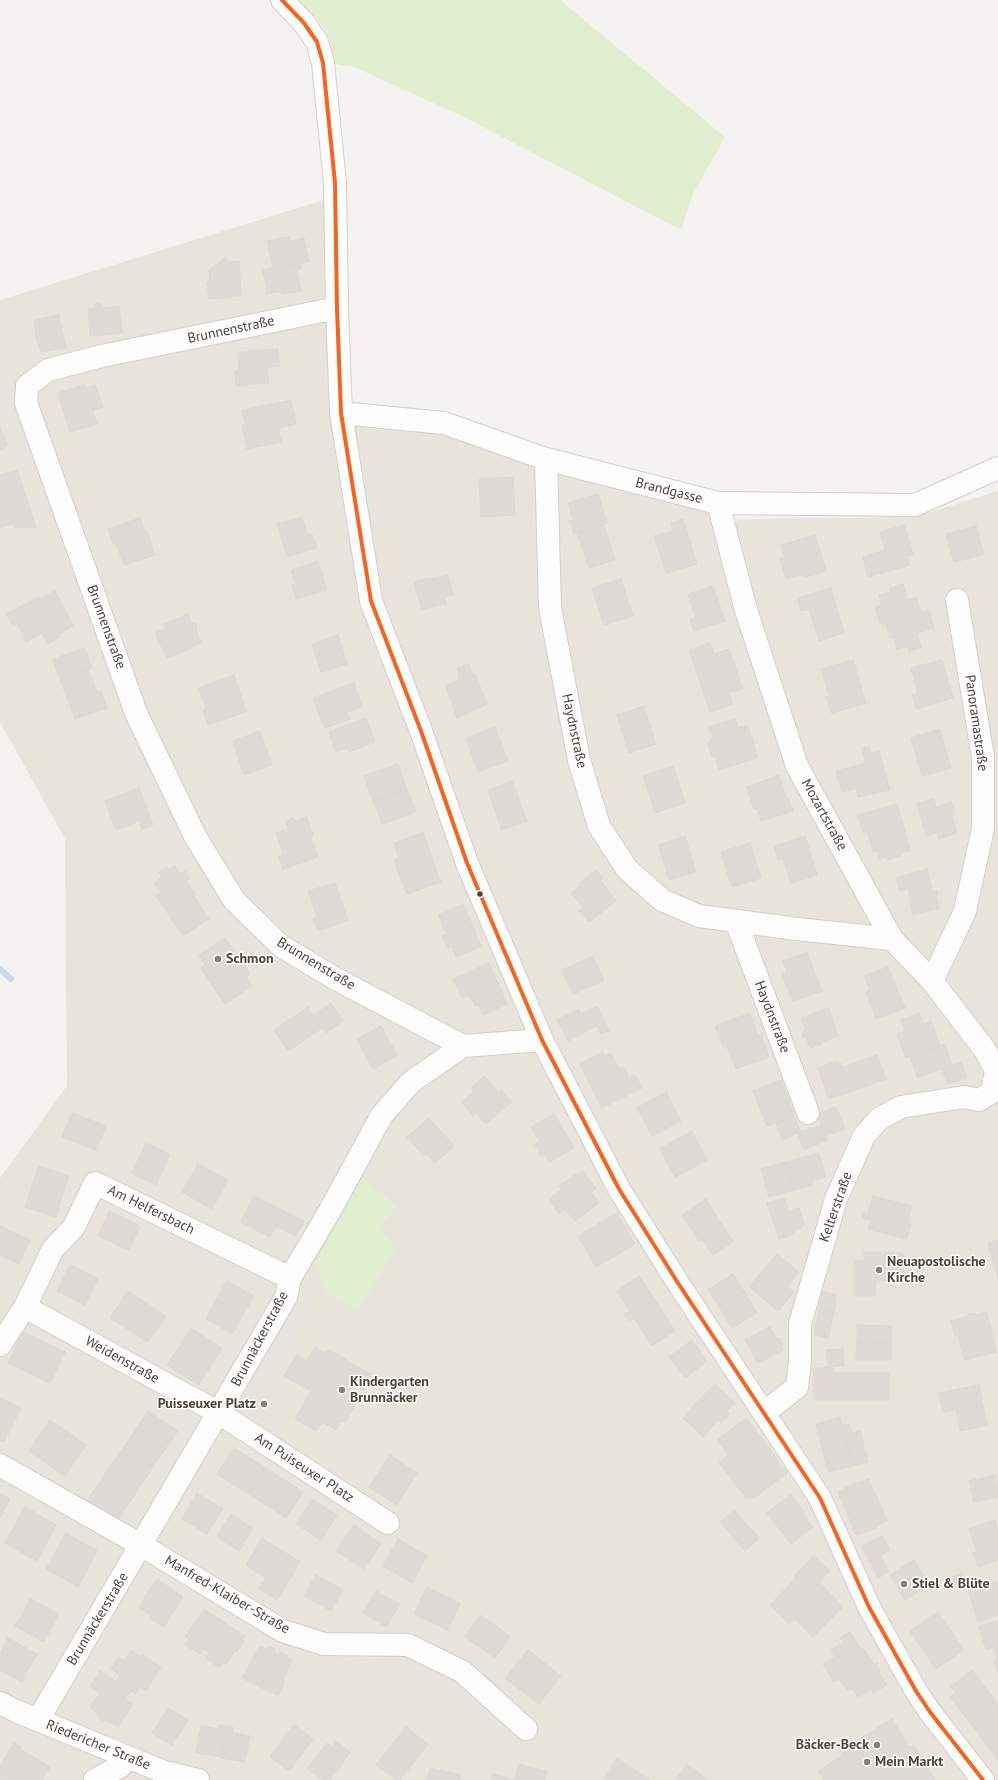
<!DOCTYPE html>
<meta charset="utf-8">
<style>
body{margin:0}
canvas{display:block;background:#f4f2ee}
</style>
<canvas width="998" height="1780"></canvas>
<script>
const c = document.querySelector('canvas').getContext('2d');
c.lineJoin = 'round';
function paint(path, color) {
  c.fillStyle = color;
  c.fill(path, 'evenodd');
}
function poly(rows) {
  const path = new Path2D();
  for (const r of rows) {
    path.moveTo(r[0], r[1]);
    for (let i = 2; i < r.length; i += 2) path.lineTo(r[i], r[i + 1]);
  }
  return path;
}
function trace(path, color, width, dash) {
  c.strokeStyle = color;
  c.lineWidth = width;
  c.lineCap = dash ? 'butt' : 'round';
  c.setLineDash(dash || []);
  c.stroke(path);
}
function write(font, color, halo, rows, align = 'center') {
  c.font = font + ' "PT Sans",sans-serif';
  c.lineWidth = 3;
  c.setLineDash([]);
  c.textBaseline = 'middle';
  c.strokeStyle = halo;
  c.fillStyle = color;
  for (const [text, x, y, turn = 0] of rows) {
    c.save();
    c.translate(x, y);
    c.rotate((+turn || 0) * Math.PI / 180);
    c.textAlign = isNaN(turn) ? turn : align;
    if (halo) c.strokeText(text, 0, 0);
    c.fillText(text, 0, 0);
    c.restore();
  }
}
const residential = poly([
 [327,199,348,407,736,519,914,517,998,491,998,1780,0,1780,0,1178,67,1086,65,839,0,722,0,300]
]);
const education = poly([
 [326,1292,353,1309,351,1323,356,1336,363,1348,397,1392,432,1422,427,1428,442,1457,436,1466,429,1467,385,1441,351,1490,277,1442,293,1415,292,1401,288,1387,283,1380,278,1376]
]);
const green = poly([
 [299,0,560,0,725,137,693,194,681,230,462,116,354,67,335,64,329,38,316,18],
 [362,1177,397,1206,380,1228,396,1250,358,1311,326,1292,316,1262,352,1196,356,1199,359,1195,355,1192]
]);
const parking = poly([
 [992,994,998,1006,998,1019,984,1023,969,1005],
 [307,1286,318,1293,276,1364,264,1357]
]);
const stream = poly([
 [0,969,11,979]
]);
const building = poly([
 [289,237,289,241,304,238,309,262,273,268,267,241,289,237],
 [225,258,228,262,239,261,241,296,209,299,207,282,210,282,209,270,225,258],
 [300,263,301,269,297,270,301,291,282,294,282,291,267,294,263,270,300,263],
 [96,303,101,303,103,308,119,306,122,333,90,336,88,309,94,308,94,305,96,303],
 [59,315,66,348,41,352,39,342,37,342,34,320,59,315],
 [278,349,280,366,267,367,269,383,236,386,235,370,239,369,238,352,278,349],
 [84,385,97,424,70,432,58,393,84,385],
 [95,385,103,407,93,410,85,388,95,385],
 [291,400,296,424,278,428,281,442,247,449,242,425,245,424,242,410,291,400],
 [0,427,8,446,0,449,0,427],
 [17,470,29,506,10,513,14,523,0,528,0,475,17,470],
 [513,477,515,515,481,517,479,479,513,477],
 [598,494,607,523,574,534,570,521,573,520,568,503,598,494],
 [29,506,36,527,15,528,10,513,29,506],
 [302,517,307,535,312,534,317,548,287,557,277,524,302,517],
 [140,518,145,532,147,531,155,555,124,565,116,543,113,544,108,529,140,518],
 [683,519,697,564,666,573,654,536,673,531,671,523,683,519],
 [604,524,615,560,589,568,577,532,604,524],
 [904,525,913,554,907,556,910,565,868,577,863,557,885,550,880,532,904,525],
 [976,526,984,554,954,562,946,534,976,526],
 [815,535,826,571,805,577,804,574,786,579,780,559,784,558,781,545,815,535],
 [318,561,327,590,296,599,292,585,296,584,291,570,318,561],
 [448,575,453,595,444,597,446,604,422,609,414,584,416,581,448,575],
 [621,579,633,616,604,625,592,588,621,579],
 [903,584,907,600,916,597,921,612,880,624,875,607,882,605,879,595,891,592,890,588,903,584],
 [713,586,725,621,694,631,690,620,696,618,688,594,713,586],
 [831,588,844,633,819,641,809,609,801,611,797,598,831,588],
 [55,591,73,626,58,634,60,637,47,644,42,633,26,642,17,623,13,625,6,614,39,597,40,599,55,591],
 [929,610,934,628,917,633,921,648,909,651,908,646,897,650,894,638,890,639,885,622,929,610],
 [188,614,192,623,197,623,196,631,201,643,190,648,191,649,167,658,155,633,166,628,164,624,188,614],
 [338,635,347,664,321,672,312,644,338,635],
 [710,643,714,654,729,649,743,689,729,693,733,704,710,712,689,650,710,643],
 [84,648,92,668,67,677,59,657,84,648],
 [59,657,67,677,88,669,97,693,101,691,107,708,75,719,53,660,59,657],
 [853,660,866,703,831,713,826,697,829,696,821,669,853,660],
 [942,660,953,698,916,709,912,695,918,693,911,668,942,660],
 [469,664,473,675,475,674,487,704,457,718,446,686,459,680,458,676,460,676,457,668,469,664],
 [234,675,246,712,208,725,203,710,206,709,199,688,234,675],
 [354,683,362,707,347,712,350,719,325,728,313,698,354,683],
 [644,706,656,744,629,753,617,715,644,706],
 [366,718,375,742,349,752,341,727,366,718],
 [735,719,738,728,747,725,751,737,752,736,757,758,719,770,716,758,712,757,708,744,710,740,713,739,709,727,735,719],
 [341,727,348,748,336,752,329,732,341,727],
 [495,727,508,761,478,772,466,738,495,727],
 [940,729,951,768,922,776,911,738,940,729],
 [260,731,272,765,244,775,233,741,260,731],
 [869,747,871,753,879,751,890,790,858,797,856,788,842,792,836,771,866,763,862,748,869,747],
 [398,764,407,789,373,801,364,776,398,764],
 [673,766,685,803,655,813,643,776,673,766],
 [779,775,786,798,788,797,793,811,761,821,757,808,754,809,747,787,779,775],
 [512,781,527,821,502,830,488,790,512,781],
 [139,788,153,825,142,829,139,821,116,830,105,801,139,788],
 [407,789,416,812,382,824,373,801,407,789],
 [934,799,936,807,951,802,955,815,952,815,957,833,939,839,937,833,926,836,917,804,934,799],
 [897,804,910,850,901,853,901,856,887,860,887,857,879,859,877,851,873,852,867,831,863,833,858,815,897,804],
 [307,817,313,835,310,836,318,857,283,869,279,856,284,854,276,833,288,829,286,824,288,820,292,818,296,821,307,817],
 [423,832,432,858,398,871,394,860,399,858,394,843,423,832],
 [685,836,696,872,669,880,658,845,685,836],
 [805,836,817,875,791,883,783,858,778,860,774,846,805,836],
 [750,843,761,878,732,887,721,852,750,843],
 [432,858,441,882,407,894,398,871,432,858],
 [175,866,180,874,185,871,190,878,186,881,195,894,167,912,156,896,161,892,154,883,162,877,159,872,167,867,169,870,175,866],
 [927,869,933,892,937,890,938,894,936,895,939,908,913,915,909,900,911,899,908,889,900,891,896,878,927,869],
 [596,870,603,878,600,880,616,901,589,922,579,910,583,908,571,893,581,885,579,883,596,870],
 [335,883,348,920,318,931,313,918,317,917,308,891,335,883],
 [193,895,209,919,183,936,167,912,193,895],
 [463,904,473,927,448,938,439,915,463,904],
 [473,927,481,946,456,957,452,946,448,948,442,936,447,934,448,938,473,927],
 [225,938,241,960,209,981,201,968,205,965,199,955,225,938],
 [807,952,822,991,793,1001,782,974,787,972,783,961,807,952],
 [593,956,604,981,573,994,562,970,593,956],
 [241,960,250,974,246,977,252,986,225,1004,209,981,241,960],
 [489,963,507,1004,483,1015,479,1005,475,1006,469,995,462,998,453,979,489,963],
 [888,967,905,1008,876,1019,866,992,870,991,864,976,888,967],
 [331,1003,343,1021,326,1033,314,1015,331,1003],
 [597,1006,609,1031,601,1034,597,1026,568,1041,557,1020,579,1009,581,1014,597,1006],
 [308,1007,322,1028,288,1051,274,1030,308,1007],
 [829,1008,838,1036,821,1042,822,1044,810,1048,807,1039,803,1038,802,1033,805,1029,801,1018,829,1008],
 [750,1013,758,1035,724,1048,715,1026,750,1013],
 [919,1013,923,1024,905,1031,901,1020,919,1013],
 [931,1021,940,1046,906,1058,897,1034,931,1021],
 [381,1026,397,1055,373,1069,357,1039,381,1026],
 [761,1034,769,1057,736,1069,727,1047,761,1034],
 [945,1044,952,1065,918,1078,910,1057,945,1044],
 [603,1052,604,1055,610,1053,619,1069,590,1084,580,1064,603,1052],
 [877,1055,886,1079,850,1092,841,1068,877,1055],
 [838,1061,839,1064,841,1063,843,1067,841,1068,850,1092,829,1099,818,1068,838,1061],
 [961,1062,967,1078,948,1084,942,1069,961,1062],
 [623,1067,629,1078,635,1075,642,1088,602,1108,590,1084,623,1067],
 [484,1076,498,1092,501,1090,512,1102,486,1124,476,1113,473,1116,462,1102,474,1091,471,1088,484,1076],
 [781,1080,794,1116,767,1126,753,1091,781,1080],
 [666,1092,681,1121,652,1136,637,1108,666,1092],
 [836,1107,845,1129,825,1136,817,1114,836,1107],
 [72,1113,106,1126,96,1150,62,1137,72,1113],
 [554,1114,574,1148,549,1162,545,1153,541,1156,535,1144,539,1142,531,1127,554,1114],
 [794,1116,801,1132,782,1140,776,1123,794,1116],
 [429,1118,454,1146,435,1163,427,1154,424,1156,407,1137,429,1118],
 [821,1125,827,1140,804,1150,798,1133,821,1125],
 [692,1131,707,1160,675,1177,660,1149,692,1131],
 [146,1143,170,1154,156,1185,132,1174,146,1143],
 [819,1153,826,1177,811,1181,813,1185,794,1190,786,1162,819,1153],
 [786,1162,794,1190,769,1197,761,1169,786,1162],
 [198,1164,228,1180,212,1209,182,1192,198,1164],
 [39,1166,69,1176,62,1196,32,1186,39,1166],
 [583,1171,596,1189,591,1192,599,1203,575,1221,565,1209,559,1214,549,1199,562,1189,559,1186,576,1174,577,1176,583,1171],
 [32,1186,62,1196,56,1217,25,1207,32,1186],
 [254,1196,284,1211,270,1237,241,1222,254,1196],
 [873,1196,912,1206,908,1223,911,1224,907,1239,868,1229,871,1220,862,1218,864,1212,868,1213,873,1196],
 [784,1198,789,1211,799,1208,804,1224,802,1228,794,1230,795,1234,779,1239,767,1203,784,1198],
 [706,1199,733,1242,713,1255,702,1239,699,1241,682,1215,706,1199],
 [109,1211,140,1226,129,1250,98,1236,109,1211],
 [284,1211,304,1221,296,1236,276,1226,284,1211],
 [617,1213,635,1244,617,1255,599,1223,617,1213],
 [599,1223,617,1255,596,1267,579,1237,584,1232,599,1223],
 [0,1226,30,1240,19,1264,0,1255,0,1226],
 [998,1240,998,1277,995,1268,994,1268,993,1265,994,1264,988,1243,998,1240],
 [864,1252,904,1253,904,1281,876,1280,875,1296,854,1296,854,1260,864,1261,864,1252],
 [777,1254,799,1272,787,1287,794,1292,778,1311,749,1287,777,1254],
 [70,1265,98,1279,85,1305,57,1291,70,1265],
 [733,1274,744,1291,719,1307,708,1290,733,1274],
 [639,1276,655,1300,632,1315,634,1318,629,1321,624,1314,630,1311,617,1291,639,1276],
 [227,1281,254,1296,243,1315,216,1300,227,1281],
 [128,1291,166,1316,148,1342,110,1318,128,1291],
 [744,1291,757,1313,732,1328,719,1307,744,1291],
 [823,1292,837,1295,834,1311,819,1309,823,1292],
 [216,1300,243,1315,232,1334,206,1319,216,1300],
 [655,1300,675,1331,652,1346,632,1315,655,1300],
 [819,1309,834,1311,828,1338,814,1335,819,1309],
 [987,1312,997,1352,964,1360,958,1335,955,1336,951,1321,969,1316,968,1314,974,1313,974,1315,987,1312],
 [857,1325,892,1326,892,1343,857,1342,857,1325],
 [770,1327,776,1338,780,1339,783,1344,781,1347,783,1350,758,1363,745,1340,770,1327],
 [191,1328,222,1348,210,1367,179,1347,191,1328],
 [23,1332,44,1342,29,1373,8,1363,23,1332],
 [692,1340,707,1361,685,1378,669,1357,692,1340],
 [44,1342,65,1352,50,1383,29,1373,44,1342],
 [857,1342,892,1343,892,1360,856,1360,857,1342],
 [179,1347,210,1367,198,1385,167,1365,179,1347],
 [315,1347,326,1353,328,1349,372,1375,364,1390,349,1382,346,1387,361,1395,345,1423,341,1421,336,1430,322,1422,316,1431,295,1419,311,1391,284,1376,297,1354,307,1361,315,1347],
 [843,1349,844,1366,828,1367,826,1350,843,1349],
 [833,1367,833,1372,835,1373,835,1400,814,1400,814,1368,833,1367],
 [835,1373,867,1373,867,1400,835,1400,835,1373],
 [867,1373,889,1373,889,1400,867,1400,867,1373],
 [715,1384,735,1403,727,1411,730,1414,721,1423,718,1420,720,1418,700,1399,715,1384],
 [979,1385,987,1425,960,1431,956,1410,943,1412,939,1393,979,1385],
 [1,1398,21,1408,4,1442,0,1440,1,1398],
 [700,1399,720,1418,703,1437,683,1418,700,1399],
 [148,1411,178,1431,165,1449,136,1429,148,1411],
 [840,1417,842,1425,849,1424,852,1433,845,1435,845,1438,821,1444,816,1424,840,1417],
 [746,1418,767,1445,728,1474,719,1463,728,1455,717,1440,746,1418],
 [50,1420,68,1432,47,1464,29,1451,50,1420],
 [136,1429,165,1449,153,1467,124,1447,136,1429],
 [860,1431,868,1462,853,1466,845,1435,860,1431],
 [68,1432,86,1445,65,1476,47,1464,68,1432],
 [845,1438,853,1466,828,1472,821,1444,845,1438],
 [767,1445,787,1473,754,1498,746,1498,728,1474,767,1445],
 [124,1447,153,1467,141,1485,111,1465,124,1447],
 [234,1448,266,1468,249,1494,217,1474,234,1448],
 [390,1455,417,1473,397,1505,369,1487,390,1455],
 [111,1465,141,1485,129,1503,99,1483,111,1465],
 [266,1468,303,1492,286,1518,249,1494,266,1468],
 [996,1475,998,1497,974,1502,969,1481,996,1475],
 [868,1479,875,1493,844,1507,838,1492,856,1482,857,1484,868,1479],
 [99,1483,129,1503,117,1521,87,1501,99,1483],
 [197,1493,223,1509,207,1534,182,1519,197,1493],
 [875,1493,881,1507,850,1520,844,1507,875,1493],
 [0,1494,10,1499,0,1518,0,1494],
 [791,1495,806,1515,804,1516,813,1527,791,1544,767,1513,791,1495],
 [312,1499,337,1515,321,1540,296,1524,312,1499],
 [25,1507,41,1516,21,1552,5,1543,25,1507],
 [881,1507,887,1521,876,1526,877,1528,856,1535,850,1520,881,1507],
 [734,1510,759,1538,745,1551,720,1522,734,1510],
 [231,1514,253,1528,239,1551,217,1537,231,1514],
 [41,1516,56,1525,37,1561,21,1552,41,1516],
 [995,1520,998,1529,998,1560,978,1567,973,1553,977,1552,969,1529,995,1520],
 [354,1525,381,1544,364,1569,336,1551,354,1525],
 [66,1533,82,1542,62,1578,46,1569,66,1533],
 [882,1536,890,1550,869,1561,862,1546,882,1536],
 [262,1538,300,1562,277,1600,259,1589,266,1578,246,1565,262,1538],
 [398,1539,427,1556,412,1583,383,1566,398,1539],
 [82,1542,97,1551,78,1587,62,1578,82,1542],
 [814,1556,830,1571,819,1582,843,1607,813,1637,795,1619,789,1624,770,1605,796,1578,794,1576,814,1556],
 [880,1556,882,1557,889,1572,878,1578,870,1560,880,1556],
 [914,1560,929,1585,905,1600,890,1575,914,1560],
 [962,1573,965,1582,949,1587,946,1579,962,1573],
 [316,1575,343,1590,331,1611,304,1596,316,1575],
 [157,1579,183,1597,164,1627,149,1618,151,1615,139,1608,145,1598,144,1597,157,1579],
 [998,1581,998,1615,978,1622,968,1591,998,1581],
 [427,1587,460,1603,448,1630,414,1614,427,1587],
 [376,1591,400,1604,386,1627,363,1613,376,1591],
 [30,1599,59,1614,51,1628,23,1613,30,1599],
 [204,1609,225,1623,207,1651,203,1649,200,1654,185,1645,189,1639,185,1637,204,1609],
 [938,1612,951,1631,923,1650,910,1631,938,1612],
 [23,1613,51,1628,44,1642,15,1626,23,1613],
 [480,1615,510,1636,495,1658,465,1637,480,1615],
 [997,1621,998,1623,998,1674,994,1660,997,1659,993,1647,986,1649,979,1626,997,1621],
 [225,1623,245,1636,242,1640,244,1641,237,1652,235,1651,226,1664,223,1662,220,1668,205,1658,209,1653,207,1651,225,1623],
 [951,1631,964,1650,936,1669,923,1650,951,1631],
 [850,1632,861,1650,863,1648,871,1660,834,1682,823,1664,835,1657,831,1650,843,1643,840,1638,850,1632],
 [8,1638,37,1654,29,1668,1,1652,8,1638],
 [260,1646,267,1649,268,1646,275,1649,274,1652,276,1653,260,1687,242,1678,260,1646],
 [131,1650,140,1657,142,1654,161,1667,146,1691,140,1687,135,1694,116,1681,120,1675,111,1669,118,1657,124,1661,131,1650],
 [528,1650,561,1676,539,1704,505,1678,528,1650],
 [1,1652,29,1668,22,1682,0,1670,1,1652],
 [280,1652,287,1655,286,1658,292,1661,283,1680,285,1681,278,1696,260,1687,276,1653,279,1655,280,1652],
 [871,1660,874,1665,877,1663,880,1672,878,1672,887,1685,873,1693,871,1689,858,1697,852,1688,847,1691,839,1679,871,1660],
 [972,1670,998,1704,998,1711,975,1729,950,1697,956,1693,951,1686,972,1670],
 [100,1671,131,1691,125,1699,133,1704,118,1727,108,1721,103,1721,97,1716,98,1714,92,1710,91,1706,100,1693,90,1686,100,1671],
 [168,1708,188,1720,172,1745,152,1733,168,1708],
 [998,1711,998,1738,987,1746,975,1729,998,1711],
 [892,1719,909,1747,914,1745,935,1780,824,1780,818,1771,843,1755,840,1751,892,1719],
 [220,1725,233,1727,232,1732,226,1731,221,1757,196,1753,201,1726,219,1729,220,1725],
 [294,1725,313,1739,304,1751,285,1736,294,1725],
 [406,1727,428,1744,400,1780,396,1780,376,1765,406,1727],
 [226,1731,250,1736,245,1762,221,1758,226,1731],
 [285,1736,304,1751,289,1771,270,1757,285,1736],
 [998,1738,998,1760,987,1746,998,1738],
 [336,1741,350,1752,343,1762,324,1747,327,1743,332,1747,336,1741],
 [14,1743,21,1747,20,1749,50,1767,42,1780,0,1779,0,1765,14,1743],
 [324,1747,344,1762,330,1780,322,1780,307,1769,324,1747],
 [617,1758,650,1780,603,1780,617,1758],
 [519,1764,547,1772,545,1780,491,1780,493,1773,514,1780,519,1764],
 [687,1764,708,1780,675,1780,687,1764],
 [430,1768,461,1775,460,1780,427,1780,430,1768]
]);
const minor = poly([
 [282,0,304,23,317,42,323,63,335,183,337,308,341,413,371,601,421,731,467,863,542,1040,619,1189,678,1283,820,1498,869,1607,916,1691,930,1712,983,1780],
 [337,308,102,356,48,370,27,386,26,403,136,713,195,836,234,900,281,946,336,979,463,1046],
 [341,413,444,423,546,459,718,503,915,505,998,468],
 [546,459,550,608,579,760,599,826,627,869,662,900,699,916,797,929,892,939],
 [718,503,746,610,797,766,892,939,932,981,985,1050,996,1071,992,1092],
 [736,921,808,1113],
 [932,981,965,911,983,828,983,757,957,600],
 [25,1307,219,1413,388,1523],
 [0,1345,25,1307,53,1249,74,1227,95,1183,290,1278],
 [765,1412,797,1387,800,1361,800,1324,836,1199,864,1136,879,1119,901,1107,964,1097,979,1100,992,1092],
 [0,1465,141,1545,283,1631,324,1644,408,1645,463,1672,526,1729],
 [0,1703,16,1711,164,1772,198,1780],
 [38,1720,286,1297,290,1278,328,1214,382,1115,411,1082,463,1046,542,1040],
 [95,1780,121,1766,128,1757]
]);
const bus1 = poly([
 [282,0,304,23,317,42,323,63,335,183,337,308,341,413,371,601,421,731,467,863,542,1040,619,1189,678,1283,820,1498,869,1607,916,1691,930,1712,983,1780]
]);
const markers = [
 [480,894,3.5,"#4b4439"],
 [218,959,4,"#868178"],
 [879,1270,4,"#868178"],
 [342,1390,4,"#868178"],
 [264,1404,4,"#868178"],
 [904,1584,4,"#868178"],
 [877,1745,4,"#868178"],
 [867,1762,4,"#868178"]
];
const streetNames = [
 ["Brunnenstraße",231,330,-12],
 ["Brandgasse",669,491,14],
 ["Brunnenstraße",106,627,70],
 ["Panoramastraße",976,723,82],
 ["Haydnstraße",574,731,78],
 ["Mozartstraße",824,815,61],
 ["Brunnenstraße",316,964,31],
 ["Haydnstraße",772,1017,69],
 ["Kelterstraße",836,1207,-71],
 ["Am Helfersbach",151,1210,26],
 ["Brunnäckerstraße",260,1339,-62],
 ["Weidenstraße",122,1360,29],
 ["Am Puiseuxer Platz",304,1468,33],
 ["Manfred-Klaiber-Straße",227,1595,30],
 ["Brunnäckerstraße",98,1619,-59],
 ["Riedericher Straße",98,1745,22]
];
const poiNames = [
 ["Schmon",226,959],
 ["Neuapostolische",887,1262],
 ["Kirche",887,1278],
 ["Kindergarten",350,1382],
 ["Brunnäcker",350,1398],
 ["Puisseuxer Platz",256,1404,"right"],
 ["Stiel & Blüte",912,1584],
 ["Bäcker-Beck",869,1745,"right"],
 ["Mein Markt",875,1762]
];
paint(residential, '#e7e4dc');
paint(education, '#eae5da');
paint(green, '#e1eecf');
paint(parking, '#e6e3df');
trace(stream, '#c0ddf1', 6);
paint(building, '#dedbd6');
trace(building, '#dcd9d4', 1);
trace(minor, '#d2d0cb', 24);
trace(minor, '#fdfdfc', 22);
trace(bus1, '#f26522', 4);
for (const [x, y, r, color] of markers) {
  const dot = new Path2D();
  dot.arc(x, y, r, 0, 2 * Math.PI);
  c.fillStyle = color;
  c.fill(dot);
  trace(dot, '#fff', 1.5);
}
write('14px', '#4b4439', '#fff', streetNames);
write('bold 14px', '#4b4439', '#fff', poiNames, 'left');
</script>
